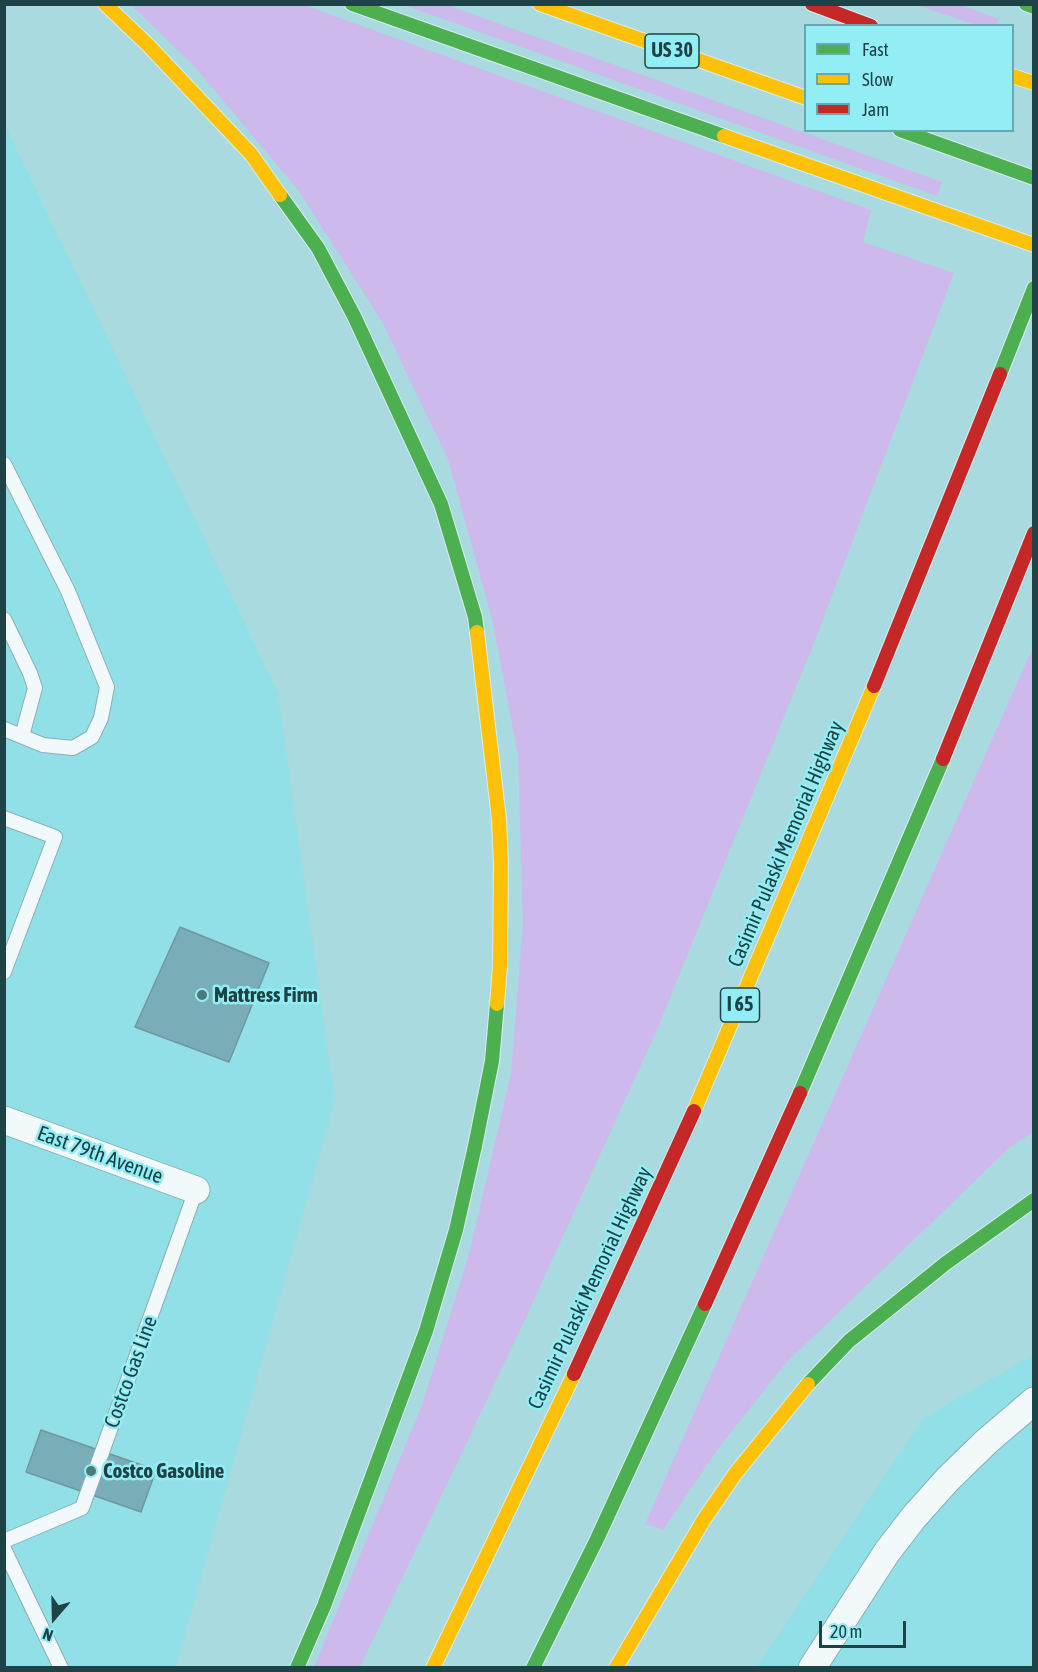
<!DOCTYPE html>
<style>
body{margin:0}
#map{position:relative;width:1038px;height:1672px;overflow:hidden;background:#a8dadf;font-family:"Asap Condensed",sans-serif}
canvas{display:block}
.frame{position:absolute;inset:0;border:6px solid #1d4346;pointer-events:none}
.legend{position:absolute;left:804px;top:24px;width:210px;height:108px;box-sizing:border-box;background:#92edf5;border:2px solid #63a9af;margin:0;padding:8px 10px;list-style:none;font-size:18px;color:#1d4346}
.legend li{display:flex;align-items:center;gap:12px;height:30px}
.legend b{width:30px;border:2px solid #63a9af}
.north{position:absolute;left:24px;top:1588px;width:60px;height:60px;-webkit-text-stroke:4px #92edf5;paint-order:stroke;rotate:200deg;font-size:16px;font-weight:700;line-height:24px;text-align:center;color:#1d4346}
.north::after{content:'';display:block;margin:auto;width:21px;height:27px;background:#1d4346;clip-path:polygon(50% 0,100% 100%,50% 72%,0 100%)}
.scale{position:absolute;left:819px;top:1621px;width:87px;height:27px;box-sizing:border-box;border:3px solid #1d4346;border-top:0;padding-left:8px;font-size:18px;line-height:21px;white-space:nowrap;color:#1d4346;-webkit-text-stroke:4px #92edf5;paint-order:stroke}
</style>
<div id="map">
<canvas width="1038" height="1672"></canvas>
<div class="frame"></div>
<ul class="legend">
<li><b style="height:8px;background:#4caf50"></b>Fast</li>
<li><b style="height:8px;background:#ffc107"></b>Slow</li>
<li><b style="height:8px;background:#c62828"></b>Jam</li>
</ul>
<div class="north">N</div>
<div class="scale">20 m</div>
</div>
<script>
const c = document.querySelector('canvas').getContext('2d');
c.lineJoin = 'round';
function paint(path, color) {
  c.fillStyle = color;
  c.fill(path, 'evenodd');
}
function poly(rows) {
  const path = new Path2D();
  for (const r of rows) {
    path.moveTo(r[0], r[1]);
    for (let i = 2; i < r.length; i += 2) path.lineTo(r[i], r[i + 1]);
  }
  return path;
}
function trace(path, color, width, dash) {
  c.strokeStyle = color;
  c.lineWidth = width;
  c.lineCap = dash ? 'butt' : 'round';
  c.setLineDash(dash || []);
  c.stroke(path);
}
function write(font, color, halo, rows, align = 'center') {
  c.font = font + ' "Asap Condensed",sans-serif';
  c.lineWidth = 5;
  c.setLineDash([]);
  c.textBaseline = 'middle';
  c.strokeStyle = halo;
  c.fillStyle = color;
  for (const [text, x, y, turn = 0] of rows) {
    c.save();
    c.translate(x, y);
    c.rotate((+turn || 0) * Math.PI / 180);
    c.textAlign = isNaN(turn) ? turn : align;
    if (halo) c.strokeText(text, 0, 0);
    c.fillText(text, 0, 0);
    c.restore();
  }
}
const built = poly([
 [4,123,278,692,335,1101,176,1667,5,1667],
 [1033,1355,1033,1667,756,1668,924,1418]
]);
const green = poly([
 [131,5,304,5,871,210,863,242,954,273,814,643,656,1032,522,1326,360,1667,314,1667,422,1405,469,1254,511,1074,523,923,518,755,492,619,448,459,381,320,298,190,194,66],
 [404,5,447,5,942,182,937,196],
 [917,5,960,5,999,19,996,25,976,25],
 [1033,647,1033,1132,1010,1147,786,1363,720,1446,663,1530,645,1524]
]);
const building = poly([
 [180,927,269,963,229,1062,135,1027,180,927],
 [41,1430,156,1470,141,1512,26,1472,41,1430]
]);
const lane = poly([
 [4,464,68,591,107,687,101,718,92,737,73,748,43,745,4,729],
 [4,619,30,673,35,688,22,736],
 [4,818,55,837,4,972],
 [4,1541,82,1508,196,1190],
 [4,1549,61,1668]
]);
const street = poly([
 [4,1120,196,1190],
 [812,1668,887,1552,914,1517,947,1480,986,1442,1034,1401]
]);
const fast = poly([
 [352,4,724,136],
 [1026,4,1034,7],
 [900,130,1034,178],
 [280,195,318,248,354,316,441,504,475,617,477,632],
 [1000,374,1034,288],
 [800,1093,943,759],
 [808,1384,849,1341,946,1263,1034,1200],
 [297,1668,324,1606,426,1331,456,1230,475,1146,492,1061,497,1004],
 [533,1668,597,1539,705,1304]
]);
const slow = poly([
 [105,4,149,46,251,154,280,195],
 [540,4,806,98],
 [1012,76,1034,83],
 [724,136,1034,245],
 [477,632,499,819,501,866,500,966,497,1004],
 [694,1111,874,686],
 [433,1668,574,1374],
 [616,1668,703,1521,735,1474,808,1384]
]);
const jam = poly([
 [812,4,871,26],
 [874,686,1000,374],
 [943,759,1034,533],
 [705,1304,800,1093],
 [574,1374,694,1111]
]);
const markers = [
 [202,995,6,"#4e787c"],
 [91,1471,6,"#4e787c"]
];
const shields = [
 [672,51,54],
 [740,1005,39]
];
const shieldNames = [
 ["US 30",672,51],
 ["I 65",740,1005]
];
const streetNames = [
 ["Casimir Pulaski Memorial Highway",786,844,-67],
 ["East 79th Avenue",100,1155,20],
 ["Casimir Pulaski Memorial Highway",590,1288,-65],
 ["Costco Gas Line",131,1372,-70]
];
const poiNames = [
 ["Mattress Firm",214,995],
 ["Costco Gasoline",103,1471]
];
paint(built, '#91e0e7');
paint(green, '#ceb9ed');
paint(building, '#79adb7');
trace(building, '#70979e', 1.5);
trace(lane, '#89b1b5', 16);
trace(street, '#89b1b5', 29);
trace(fast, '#d8eef1', 16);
trace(slow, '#d8eef1', 16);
trace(jam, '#d8eef1', 16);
trace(lane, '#f2f9fa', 14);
trace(street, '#f2f9fa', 27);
trace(fast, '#4caf50', 14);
trace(slow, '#ffc107', 14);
trace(jam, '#c62828', 14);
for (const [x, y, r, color] of markers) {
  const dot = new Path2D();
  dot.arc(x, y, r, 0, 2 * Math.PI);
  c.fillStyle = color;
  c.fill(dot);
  trace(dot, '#92edf5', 2);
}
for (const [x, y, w] of shields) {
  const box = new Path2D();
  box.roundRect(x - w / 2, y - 17, w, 34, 4.5);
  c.fillStyle = '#92edf5';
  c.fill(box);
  trace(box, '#1d4346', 1.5);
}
write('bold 20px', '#1d4346', null, shieldNames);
write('21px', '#1d4346', '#92edf5', streetNames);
write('bold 21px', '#1d4346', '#92edf5', poiNames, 'left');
</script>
